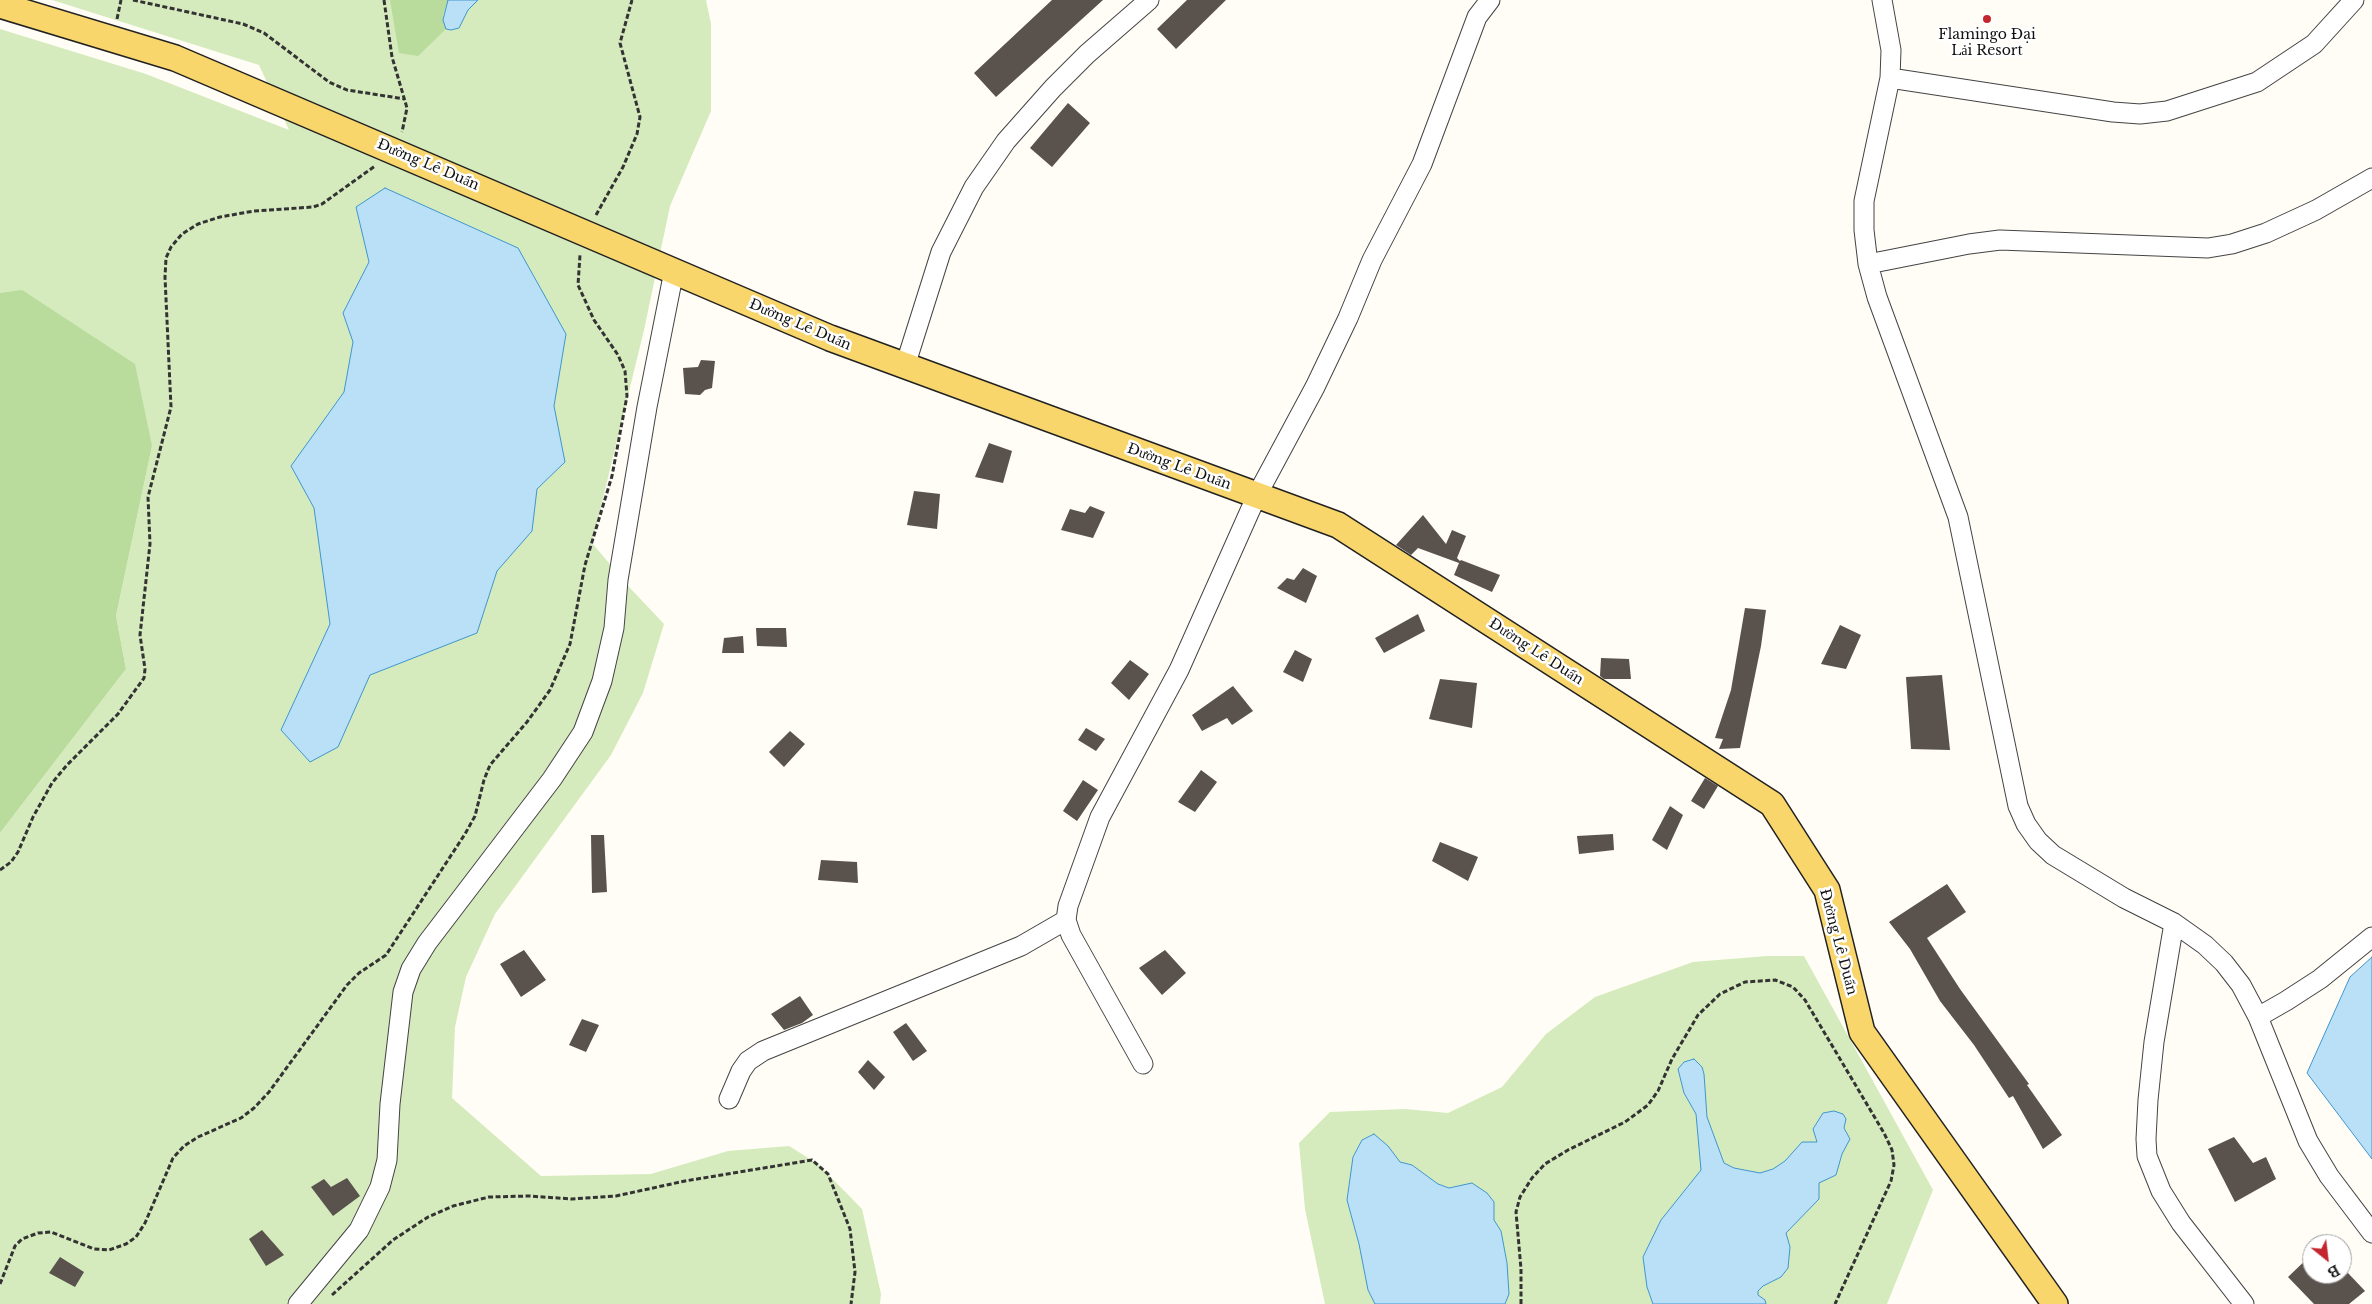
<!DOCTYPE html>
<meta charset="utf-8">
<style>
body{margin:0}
#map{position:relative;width:2372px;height:1304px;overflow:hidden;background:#fffdf5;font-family:"Libre Baskerville",serif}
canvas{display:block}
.north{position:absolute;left:2302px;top:1234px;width:50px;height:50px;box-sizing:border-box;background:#fff;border:1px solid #a0a0a0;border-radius:50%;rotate:151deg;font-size:14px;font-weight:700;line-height:20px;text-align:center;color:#111}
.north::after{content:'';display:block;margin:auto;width:18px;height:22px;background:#c4262e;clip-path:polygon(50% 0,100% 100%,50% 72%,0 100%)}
</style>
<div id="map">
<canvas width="2372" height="1304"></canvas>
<div class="north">B</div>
</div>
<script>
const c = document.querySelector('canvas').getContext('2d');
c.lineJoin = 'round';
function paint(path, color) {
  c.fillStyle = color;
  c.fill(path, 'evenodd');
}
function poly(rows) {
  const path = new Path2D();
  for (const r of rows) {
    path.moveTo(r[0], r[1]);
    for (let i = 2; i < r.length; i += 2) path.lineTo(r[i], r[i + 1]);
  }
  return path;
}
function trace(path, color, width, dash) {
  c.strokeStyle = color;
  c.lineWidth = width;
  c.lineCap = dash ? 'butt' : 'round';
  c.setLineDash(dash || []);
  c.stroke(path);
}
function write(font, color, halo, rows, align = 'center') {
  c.font = font + ' "Libre Baskerville",serif';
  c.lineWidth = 5;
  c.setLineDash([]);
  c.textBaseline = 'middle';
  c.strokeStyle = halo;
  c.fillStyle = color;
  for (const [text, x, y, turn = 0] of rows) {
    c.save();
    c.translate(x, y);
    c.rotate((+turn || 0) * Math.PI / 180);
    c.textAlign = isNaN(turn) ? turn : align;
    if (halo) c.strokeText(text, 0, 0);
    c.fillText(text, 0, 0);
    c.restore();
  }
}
const green = poly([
 [52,0,706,0,711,24,711,111,670,206,644,330,592,543,631,589,664,624,643,693,611,755,495,914,466,977,455,1027,452,1098,541,1176,651,1174,728,1151,789,1146,818,1164,862,1209,881,1294,880,1304,0,1304,0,833,126,669,116,616,152,446,0,295,0,29,146,74,289,130,259,65],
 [1767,956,1804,956,1933,1190,1887,1304,1325,1304,1305,1209,1299,1143,1330,1112,1405,1109,1448,1113,1502,1087,1546,1034,1595,997,1693,962]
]);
const forest = poly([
 [390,0,448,0,443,15,446,29,418,56,399,53],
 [22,290,135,364,152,446,116,616,126,669,0,833,0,293]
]);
const water = poly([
 [448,0,478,0,468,10,459,28,451,30,446,29,443,20,448,0],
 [385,188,518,248,566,334,554,406,565,462,537,489,532,531,497,571,477,633,370,675,338,747,310,762,281,730,330,624,314,508,291,466,344,392,353,342,343,313,369,262,356,207,385,188],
 [2372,957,2372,1159,2307,1073,2350,977,2372,957],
 [1694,1059,1702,1067,1704,1074,1707,1117,1724,1163,1734,1168,1760,1173,1773,1169,1785,1161,1802,1142,1817,1142,1813,1129,1823,1113,1834,1111,1843,1114,1846,1119,1844,1128,1850,1139,1842,1154,1836,1175,1819,1183,1819,1199,1786,1233,1790,1247,1788,1268,1781,1277,1763,1286,1758,1291,1758,1295,1765,1300,1766,1304,1653,1304,1647,1287,1643,1257,1661,1220,1701,1170,1696,1114,1684,1093,1678,1069,1684,1062,1694,1059],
 [1374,1134,1388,1146,1400,1162,1412,1165,1438,1184,1449,1188,1472,1183,1487,1193,1494,1202,1494,1220,1501,1231,1507,1263,1509,1294,1505,1304,1375,1304,1368,1290,1359,1244,1347,1200,1353,1157,1362,1140,1374,1134]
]);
const building = poly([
 [1052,0,1103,0,996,97,974,73],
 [1187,0,1226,0,1176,49,1157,29],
 [1068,103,1090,123,1052,167,1030,148],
 [701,360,715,361,712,388,705,390,700,395,685,394,683,368,698,367],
 [989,443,1012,451,1003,483,975,477],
 [914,491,940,494,937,529,907,525],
 [1090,506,1105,512,1093,538,1061,530,1070,509,1085,513],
 [1423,515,1446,544,1452,530,1466,536,1457,558,1460,561,1461,560,1500,575,1492,592,1454,575,1459,563,1418,548,1411,555,1396,545],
 [1303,568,1317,576,1306,603,1277,588,1287,578,1294,580],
 [1745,608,1766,610,1761,646,1740,748,1719,749,1723,739,1715,738,1731,690],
 [1418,614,1425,631,1384,653,1375,638],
 [1840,625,1861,635,1846,669,1821,664],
 [756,628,786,628,787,647,757,646],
 [743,636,744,653,722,653,724,638],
 [1295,650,1312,659,1303,682,1283,672],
 [1601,658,1629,659,1631,679,1604,679,1600,676],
 [1130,660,1149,674,1129,700,1111,683],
 [1942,675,1950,750,1911,749,1906,677],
 [1440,679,1477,683,1472,728,1429,719],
 [1233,686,1253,711,1232,725,1227,718,1202,731,1192,715],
 [1086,728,1105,739,1096,751,1078,740],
 [790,731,805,744,784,767,769,752],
 [1201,770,1217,782,1195,812,1178,802],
 [1705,778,1718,786,1704,809,1691,801],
 [1083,780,1098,790,1077,821,1063,811],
 [1670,806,1683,815,1667,850,1652,840],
 [1613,834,1614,850,1579,854,1577,836],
 [591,835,604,835,607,892,592,893],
 [1440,842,1478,857,1468,881,1432,861],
 [821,860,857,862,858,883,818,880],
 [1947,884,1966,912,1927,938,1960,989,2029,1084,2027,1085,2062,1135,2043,1149,2013,1096,2009,1098,1974,1045,1940,1001,1910,949,1889,922],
 [524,950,546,980,521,997,500,964],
 [1165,950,1186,973,1162,995,1139,968],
 [800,996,813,1015,802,1023,784,1030,771,1014],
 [582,1019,599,1025,586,1052,569,1045],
 [906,1023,927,1051,913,1061,893,1032],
 [868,1060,885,1077,874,1090,858,1072],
 [2234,1137,2253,1163,2266,1157,2276,1179,2235,1202,2208,1149],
 [347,1178,360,1196,333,1216,311,1187,324,1179,331,1187],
 [262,1230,284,1255,266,1266,249,1239],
 [2312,1254,2312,1274,2328,1274,2334,1280,2348,1273,2365,1291,2349,1304,2314,1304,2288,1277],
 [60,1257,84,1272,75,1287,49,1273]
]);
const path = poly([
 [133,0,243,24,264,33,329,82,347,90,405,99],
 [384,0,392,57,407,108,402,132],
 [117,19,121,0],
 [596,215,623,167,637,134,640,117,620,43,632,0],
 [0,870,11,862,18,852,33,817,52,783,67,765,118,714,144,678,145,669,140,635,150,544,148,497,171,407,165,277,166,258,171,247,182,234,198,224,220,217,254,211,313,207,322,204,375,166],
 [0,1284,15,1246,22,1239,38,1233,51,1232,94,1249,109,1250,126,1244,136,1237,145,1223,173,1158,184,1146,198,1137,241,1118,254,1108,269,1092,347,985,359,973,386,955,465,834,475,816,484,780,490,765,527,722,550,690,570,644,585,565,612,476,627,396,625,371,618,355,594,320,578,285,580,255],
 [332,1295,393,1240,428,1217,453,1206,489,1197,529,1196,572,1199,616,1196,685,1181,812,1160,828,1174,850,1229,855,1272,851,1304],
 [1521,1304,1521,1269,1516,1212,1520,1197,1532,1178,1545,1164,1568,1150,1625,1122,1648,1105,1658,1091,1672,1059,1698,1015,1720,994,1745,982,1775,980,1793,987,1805,1000,1884,1133,1892,1150,1894,1165,1891,1181,1835,1304]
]);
const minor = poly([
 [1882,0,1891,50,1890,78,1864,201,1864,230,1868,264,1877,297,1958,517,2018,806,2026,824,2038,841,2053,855,2124,898,2174,923,2205,945,2224,963,2241,985,2258,1017,2308,1141,2329,1176,2372,1233],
 [1890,78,2113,112,2140,114,2167,111,2257,82,2314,44,2354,0],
 [1868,264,1969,244,2000,240,2208,248,2232,244,2266,233,2316,210,2372,178],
 [905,366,941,252,974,187,1006,141,1053,88,1087,54,1149,0],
 [2174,923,2154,1042,2148,1100,2146,1139,2147,1156,2161,1191,2181,1223,2244,1304],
 [2258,1017,2286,1001,2320,979,2372,937],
 [1143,1064,1071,935,1066,920,1068,906,1100,817,1179,670,1257,495,1315,387,1348,318,1372,260,1422,164,1477,17,1490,0],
 [729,1099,741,1071,748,1061,763,1051,1021,946,1066,920],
 [298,1304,359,1230,380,1187,387,1160,390,1104,403,992,411,969,427,943,552,779,583,732,602,681,614,628,618,580,647,407,674,271]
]);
const major = poly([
 [0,5,175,58,830,338,1338,525,1772,804,1827,890,1862,1032,2055,1304]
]);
const markers = [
 [1987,19,5,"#c4262e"]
];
const poiNames = [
 ["Flamingo Đại",1987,35],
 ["Lải Resort",1987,51]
];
const streetNames = [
 ["Đường Lê Duẩn",428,165,23],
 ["Đường Lê Duẩn",800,325,23],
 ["Đường Lê Duẩn",1179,467,20],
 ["Đường Lê Duẩn",1536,652,33],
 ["Đường Lê Duẩn",1838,942,75]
];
paint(green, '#d5ebbd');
paint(forest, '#b9dc9c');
paint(water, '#b9e0f7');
trace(water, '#3f96cf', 1);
paint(building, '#5a524d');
trace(minor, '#444', 21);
trace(major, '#222', 28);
trace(path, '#333', 3, [5, 2.5]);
trace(minor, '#fff', 19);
trace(major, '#f9d66b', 25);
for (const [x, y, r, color] of markers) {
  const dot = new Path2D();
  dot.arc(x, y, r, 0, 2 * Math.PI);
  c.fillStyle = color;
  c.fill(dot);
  trace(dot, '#fff', 2);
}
write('14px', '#111', '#fff', poiNames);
write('14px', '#111', '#fff', streetNames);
</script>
